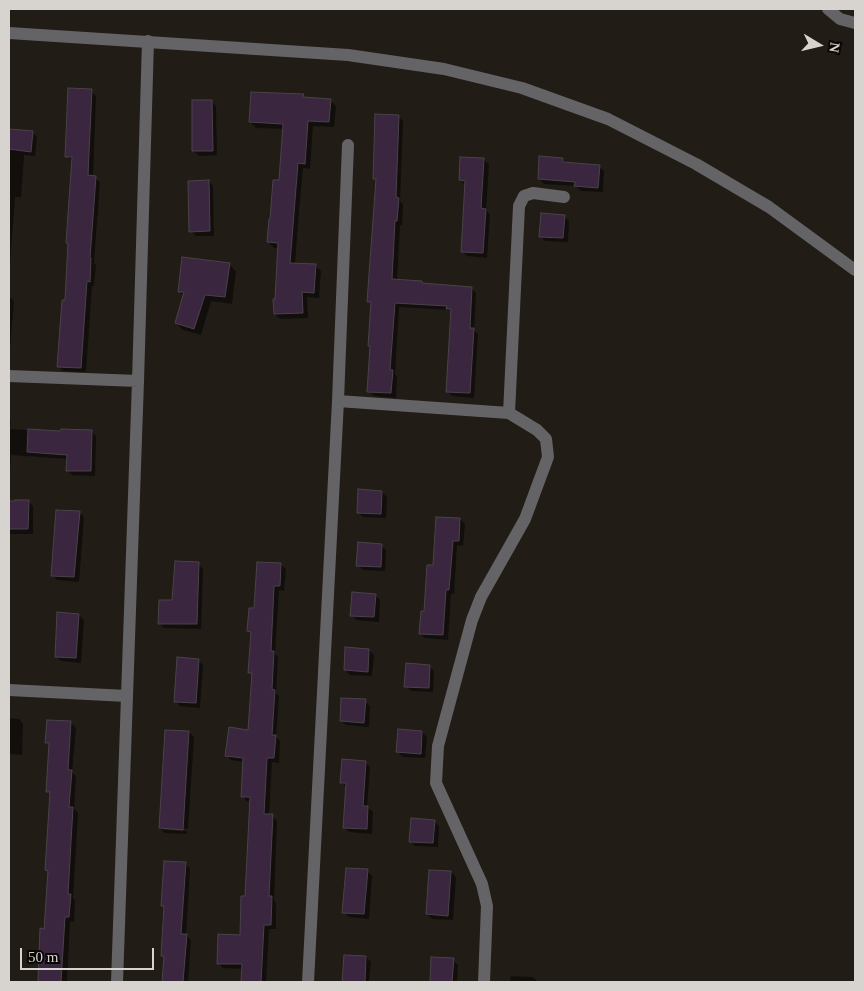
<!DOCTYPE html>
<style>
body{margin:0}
#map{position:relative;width:864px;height:991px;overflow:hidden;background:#211c16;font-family:Georgia,serif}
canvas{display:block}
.frame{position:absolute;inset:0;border:10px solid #d7d4cf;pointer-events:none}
.north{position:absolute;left:794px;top:20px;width:50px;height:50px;-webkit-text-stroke:4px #090705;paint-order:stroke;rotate:99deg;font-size:14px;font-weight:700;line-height:20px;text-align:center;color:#d7d4cf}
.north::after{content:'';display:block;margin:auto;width:18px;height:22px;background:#d7d4cf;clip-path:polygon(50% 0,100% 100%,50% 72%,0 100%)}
.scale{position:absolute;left:20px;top:948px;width:134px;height:22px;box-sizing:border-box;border:2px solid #d7d4cf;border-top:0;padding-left:6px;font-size:15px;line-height:18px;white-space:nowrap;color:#d7d4cf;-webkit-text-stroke:4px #090705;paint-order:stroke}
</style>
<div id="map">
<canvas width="864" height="991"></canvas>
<div class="frame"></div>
<div class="north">N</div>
<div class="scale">50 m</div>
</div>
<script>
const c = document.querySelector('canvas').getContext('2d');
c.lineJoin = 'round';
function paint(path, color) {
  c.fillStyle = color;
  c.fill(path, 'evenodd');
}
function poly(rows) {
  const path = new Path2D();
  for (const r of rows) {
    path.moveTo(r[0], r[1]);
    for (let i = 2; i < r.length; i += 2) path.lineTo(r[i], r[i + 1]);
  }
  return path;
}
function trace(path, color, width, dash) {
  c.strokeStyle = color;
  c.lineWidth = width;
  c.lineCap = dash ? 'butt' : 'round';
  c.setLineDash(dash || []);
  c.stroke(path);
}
const shadow = poly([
 [91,91,96,96,93,177,100,182,94,263,96,265,94,286,92,286,86,372,63,371,58,366,66,301,73,161,66,156],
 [303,96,306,99,330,100,336,106,334,127,313,126,310,169,303,168,299,211,295,264,316,266,321,271,319,298,307,297,308,318,280,319,275,314,279,248,274,248,268,242,280,182,284,129,256,128,250,122],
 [211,101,216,106,217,155,199,156,194,151],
 [399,117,403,121,400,201,403,204,402,225,400,225,397,281,421,282,424,285,471,288,476,293,474,330,478,334,474,398,452,396,447,391,452,312,450,310,399,307,395,374,397,376,396,398,374,396,369,391,372,348,369,346,372,305,368,301,377,181,374,179],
 [9,130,32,132,37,137,35,156,24,155,21,197,15,197,9,280],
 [563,159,568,164,599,166,604,171,603,192,581,191,576,186,544,184,539,179],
 [484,160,489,164,486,210,490,215,487,258,467,256,462,251,465,185,460,180],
 [209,181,213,186,214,236,196,236,191,231],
 [564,216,569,221,568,242,545,241,540,236],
 [229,264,236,271,232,304,211,301,201,335,183,330,176,323,184,296,179,291],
 [9,296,14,301,9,364],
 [9,418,11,420,10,429,62,432,91,431,96,436,95,476,72,475,67,470,68,459,11,455,9,492],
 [382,492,387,497,386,518,363,517,358,512],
 [9,501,28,501,33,506,33,534,9,534],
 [79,512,84,517,79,582,57,580,52,575],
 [460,519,465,524,463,546,457,545,454,594,451,594,448,640,425,638,420,634,435,567],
 [381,545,386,550,385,571,363,570,358,565],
 [198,564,203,569,201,629,164,628,159,623],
 [281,565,286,569,284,591,279,590,275,654,278,657,276,693,279,696,276,737,280,741,279,763,272,762,269,815,272,816,277,821,274,900,276,903,276,929,269,929,266,982,242,982,243,969,223,968,218,963,241,936,246,897,251,801,247,801,242,796,244,762,231,760,226,755,249,731,253,675,250,672,252,634,249,631,256,610],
 [375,595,380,600,379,622,356,620,352,615],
 [79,615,84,620,81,663,61,661,56,656],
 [369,650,374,655,372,676,350,675,345,670],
 [198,660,203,665,200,708,180,706,175,701],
 [429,666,434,671,433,692,411,691,406,686],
 [365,701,370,706,369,727,346,725,341,721],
 [9,718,19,719,23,724,22,755,9,754],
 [71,723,76,728,72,772,76,776,74,809,78,813,73,898,75,900,74,922,70,921,67,982,39,982,41,930,46,930,49,872,47,870,51,795,47,791,50,746,47,743],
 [166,731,189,732,194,737,188,829,164,827,164,830,187,831,187,834,165,833,160,828],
 [422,732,427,737,425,758,403,757,398,752],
 [365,762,370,767,367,807,373,812,372,834,349,832,344,827,347,788,341,782],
 [434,821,439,826,438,847,415,846,410,841],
 [185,864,190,868,186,935,191,940,188,982,164,982,165,958,162,955,165,908,162,905],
 [367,871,372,876,369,919,349,917,344,912],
 [451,872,456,877,453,920,432,919,427,914],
 [345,956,366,957,371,962,369,982,344,982],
 [433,958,453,960,458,965,457,982,431,982],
 [511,976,533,977,538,982,510,982]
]);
const building = poly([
 [68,88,92,89,88,175,96,176,90,258,91,258,90,282,87,281,81,368,57,367,62,300,65,300,68,243,66,243,72,157,65,157,68,88],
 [251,92,304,94,303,97,331,99,329,122,308,121,305,164,298,163,290,263,316,264,314,293,302,292,303,313,274,314,273,299,275,299,278,243,267,242,269,219,270,219,273,180,279,180,283,124,249,122,251,92],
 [192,100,212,100,213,151,192,151,192,100],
 [375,114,399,115,396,197,399,198,397,221,395,221,392,279,422,281,422,283,472,287,470,328,474,328,470,393,446,392,451,309,446,309,447,306,395,303,390,370,393,370,391,393,367,392,370,346,368,346,371,302,367,302,376,179,373,179,375,114],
 [9,129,33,131,31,152,9,149,9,129],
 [539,156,563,158,563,162,600,165,598,188,574,186,575,182,538,179,539,156],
 [460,157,484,158,481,208,486,209,483,253,461,252,465,181,459,180,460,157],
 [209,180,210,231,189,232,188,181,209,180],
 [541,213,565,215,563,238,539,237,541,213],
 [182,257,230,263,225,297,205,295,194,329,175,323,184,292,178,292,182,257],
 [28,429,60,431,61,429,92,430,91,471,66,471,67,455,27,452,28,429],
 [358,489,382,491,381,514,357,513,358,489],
 [15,500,29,500,28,529,9,529,9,501,15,501,15,500],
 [56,510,80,511,74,577,51,576,56,510],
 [436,517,460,518,459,541,453,541,449,590,446,590,443,635,419,634,421,611,424,611,427,565,433,565,436,517],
 [358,542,382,544,381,567,356,566,358,542],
 [175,561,199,562,197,624,158,624,159,600,172,600,175,561],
 [257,562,281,563,280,586,274,586,271,651,274,651,272,689,275,690,272,735,276,735,274,758,267,758,264,814,273,814,269,896,272,896,271,925,264,925,261,982,241,982,242,964,217,964,218,934,240,935,241,896,245,896,250,797,241,797,243,758,225,756,229,727,248,730,252,673,248,673,251,632,247,631,249,608,254,608,257,562],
 [352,592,376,594,374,617,350,616,352,592],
 [57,612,79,614,76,658,55,657,57,612],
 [345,647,369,649,368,672,344,670,345,647],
 [177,657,199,659,196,703,174,702,177,657],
 [406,663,430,665,429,688,404,687,406,663],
 [341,698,366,699,364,723,340,721,341,698],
 [47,720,71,721,68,770,72,770,69,807,73,807,68,894,71,894,69,917,65,917,61,982,38,982,40,928,44,929,48,871,45,870,50,792,46,792,49,743,45,743,47,720],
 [398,729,422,731,421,754,396,752,398,729],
 [165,730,189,731,183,830,159,828,165,730],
 [342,759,366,761,363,806,368,806,367,829,343,828,346,783,340,783,342,759],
 [411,818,435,820,433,843,409,842,411,818],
 [164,861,186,862,181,934,187,934,183,982,162,982,164,956,161,956,164,906,161,906,164,861],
 [346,868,368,869,364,914,342,913,346,868],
 [429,870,451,871,448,916,426,914,429,870],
 [344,955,366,956,365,982,342,982,344,955],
 [431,957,454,958,452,982,430,982,431,957]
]);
const minor = poly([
 [828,9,840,19,855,23],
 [9,33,348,55,444,69,522,88,608,119,696,164,769,207,855,270],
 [9,376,138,381],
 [338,401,509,413,519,206,524,196,533,193,564,197],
 [9,690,127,696],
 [117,982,138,381,148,41],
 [308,982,338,401,348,145],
 [484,982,487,906,482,884,436,783,438,746,472,620,481,597,525,519,548,457,546,439,537,430,509,413]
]);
paint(shadow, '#0007');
paint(building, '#3a263f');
trace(building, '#49434a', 1);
trace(minor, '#646366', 12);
</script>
